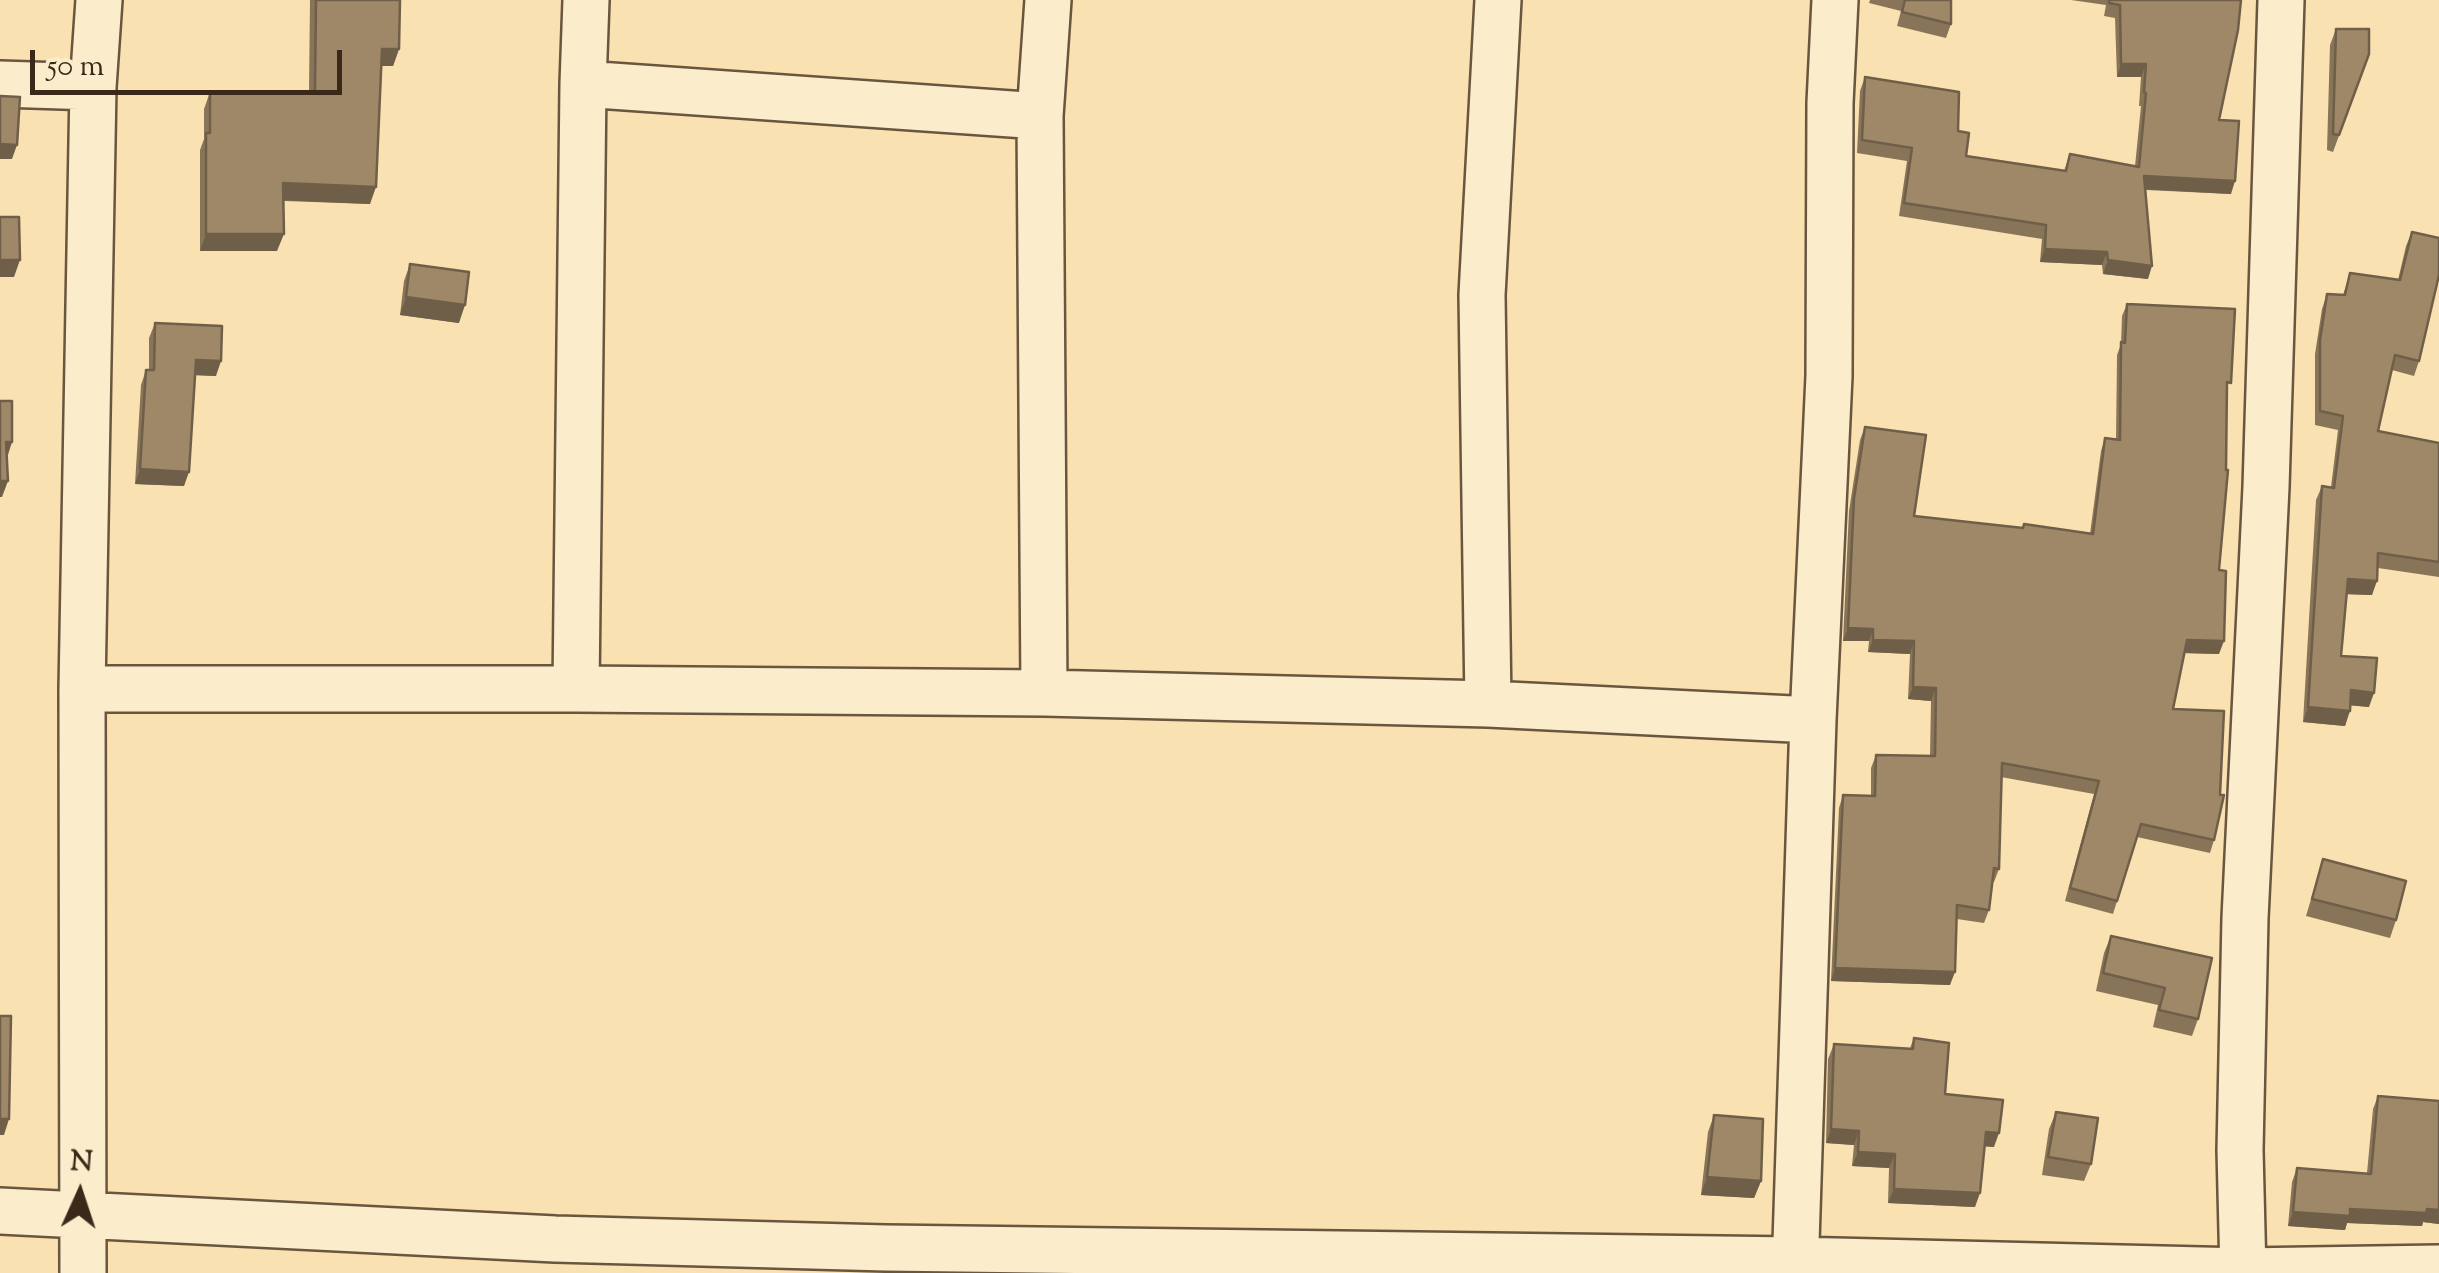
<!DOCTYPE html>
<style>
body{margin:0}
#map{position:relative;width:2439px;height:1273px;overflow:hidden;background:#f9e1b1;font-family:"Sorts Mill Goudy",serif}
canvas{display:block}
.north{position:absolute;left:30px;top:1143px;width:100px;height:100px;-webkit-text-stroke:8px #fbeccc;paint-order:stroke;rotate:3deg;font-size:28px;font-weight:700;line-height:40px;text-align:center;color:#3b2819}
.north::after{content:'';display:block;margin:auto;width:35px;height:45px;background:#3b2819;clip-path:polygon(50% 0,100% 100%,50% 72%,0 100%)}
.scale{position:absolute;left:30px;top:50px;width:312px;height:45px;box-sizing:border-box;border:5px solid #3b2819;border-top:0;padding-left:12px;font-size:30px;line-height:35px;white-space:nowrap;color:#3b2819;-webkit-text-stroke:8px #fbeccc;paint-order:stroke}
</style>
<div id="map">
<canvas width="2439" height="1273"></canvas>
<div class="north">N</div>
<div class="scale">50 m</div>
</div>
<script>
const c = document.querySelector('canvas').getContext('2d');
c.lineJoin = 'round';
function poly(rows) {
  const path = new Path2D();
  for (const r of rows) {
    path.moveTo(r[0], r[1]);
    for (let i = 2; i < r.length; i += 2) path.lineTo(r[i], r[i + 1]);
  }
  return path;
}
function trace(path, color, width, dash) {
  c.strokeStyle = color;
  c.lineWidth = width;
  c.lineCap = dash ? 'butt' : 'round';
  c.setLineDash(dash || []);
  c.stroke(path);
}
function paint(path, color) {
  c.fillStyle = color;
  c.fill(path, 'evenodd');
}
const minor = poly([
 [0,84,93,87],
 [583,84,1040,116],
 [82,689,576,689,1044,693,1488,704,1813,720],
 [576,689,583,84,586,0],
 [1044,693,1040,116,1048,0],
 [1488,704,1482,295,1498,0],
 [0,1211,555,1239,886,1248,1795,1260,2243,1271,2439,1268],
 [83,1273,82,689,93,87,99,0],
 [1795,1273,1813,720,1829,376,1830,103,1835,0],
 [2243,1273,2240,1150,2245,918,2266,487,2281,0]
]);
const wall = poly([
 [310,0,400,0,399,49,393,66,382,66,370,204,284,201,277,251,200,251,200,150,204,139,204,109,210,92,309,91],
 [1870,0,1951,0,1951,24,1946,38,1897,26,1901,11,1869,3],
 [2071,0,2241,0,2219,120,2231,194,2146,190,2148,279,2103,274,2102,265,2040,262,2042,239,1899,216,1907,161,1857,153,1860,91,1865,77,1958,131,1966,156,2064,171,2070,154,2135,166,2141,106,2139,106,2141,77,2117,77,2115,18,2104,16,2106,5],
 [2336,29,2369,54,2333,152,2327,150,2330,45],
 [2412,232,2419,361,2414,376,2392,370,2378,431,2439,443,2439,577,2378,568,2372,595,2346,594,2341,656,2369,707,2350,705,2345,726,2303,722,2316,500,2322,486,2331,487,2338,430,2315,425,2315,354,2322,309,2327,294,2343,295,2350,273,2398,280,2406,246],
 [410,264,459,323,400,315,404,281],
 [2127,304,2227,395,2219,570,2219,654,2184,653,2173,709,2214,840,2210,853,2137,837,2113,914,2065,901,2094,794,2001,777,1999,869,1994,882,1992,881,1989,910,1984,923,1957,919,1950,985,1831,981,1839,808,1843,795,1871,796,1871,768,1876,755,1930,756,1931,701,1908,699,1910,654,1868,652,1869,641,1843,641,1849,511,1860,440,1865,427,1914,516,2090,534,2101,451,2105,438,2116,440,2117,355,2121,344,2122,316],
 [155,323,216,376,195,375,184,486,135,484,141,385,146,370,149,370,149,338],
 [2323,859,2396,920,2390,938,2306,916],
 [2111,936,2198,1019,2192,1036,2153,1027,2158,1005,2096,991,2104,953],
 [1914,1038,1945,1094,1994,1147,1984,1146,1975,1207,1888,1203,1889,1168,1852,1166,1854,1145,1826,1143,1828,1059,1834,1044,1910,1048],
 [2378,1096,2439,1101,2439,1224,2423,1222,2422,1226,2347,1223,2345,1230,2288,1226,2292,1182,2297,1168,2367,1173,2373,1109],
 [2056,1112,2091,1164,2084,1181,2042,1175,2049,1129],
 [1714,1115,1761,1181,1754,1198,1701,1195,1708,1132]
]);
const shadedWall = poly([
 [382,49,399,49,393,66,376,66],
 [2121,64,2146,64,2141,77,2117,77],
 [0,144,17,145,12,159,0,159],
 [2144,176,2235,181,2231,194,2140,189],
 [283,183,376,187,370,204,277,200],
 [206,234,284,234,277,251,200,251],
 [2045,249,2107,252,2102,265,2040,262],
 [0,260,20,260,14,277,0,277],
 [2108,260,2152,266,2148,279,2103,274],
 [406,297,465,305,459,323,400,315],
 [196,360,221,361,216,376,191,375],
 [6,442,12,442,7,458],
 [140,469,189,472,184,486,135,484],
 [0,481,8,481,2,497,0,497],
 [2348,579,2377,581,2372,595,2342,594],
 [1848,628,1873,629,1869,641,1843,641],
 [1873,640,1914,641,1910,654,1868,652],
 [2187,640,2224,641,2219,654,2182,653],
 [1913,687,1936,688,1931,701,1908,699],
 [2351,690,2374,693,2369,707,2346,705],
 [2308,707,2350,711,2345,726,2303,722],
 [1835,968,1955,972,1950,985,1831,981],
 [0,1119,9,1119,4,1135,0,1135],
 [1831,1129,1859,1131,1854,1145,1826,1143],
 [1986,1132,1999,1133,1994,1147,1980,1146],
 [1858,1152,1895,1154,1889,1168,1852,1166],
 [1707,1177,1761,1181,1754,1198,1701,1195],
 [1894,1189,1980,1193,1975,1207,1888,1203],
 [2350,1209,2439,1210,2439,1224,2423,1222,2422,1226,2347,1223,2345,1230,2288,1226,2293,1212]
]);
const building = poly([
 [316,0,400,0,399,49,382,49,376,187,283,183,284,234,206,234,206,133,210,133,210,92,315,91,316,0],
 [1905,0,1951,0,1951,24,1902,12,1905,0],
 [2109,0,2241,0,2238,30,2219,120,2239,121,2235,181,2144,176,2152,266,2108,260,2107,252,2045,249,2046,225,1904,203,1912,148,1862,140,1865,77,1959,92,1958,131,1969,133,1966,156,2066,171,2070,154,2139,167,2146,93,2144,92,2146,64,2121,64,2120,5,2109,3,2109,0],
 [2336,29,2369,29,2369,54,2339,135,2333,134,2336,29],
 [0,96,20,97,17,145,0,144,0,96],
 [0,217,19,217,20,260,0,260,0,217],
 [2412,232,2439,238,2439,275,2419,361,2395,355,2378,431,2439,443,2439,562,2378,553,2377,581,2348,579,2341,656,2377,658,2374,693,2351,690,2350,711,2308,707,2322,486,2334,488,2343,416,2320,411,2320,340,2327,294,2345,295,2350,273,2400,280,2412,232],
 [410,264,469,272,465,305,406,297,410,264],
 [2127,304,2235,309,2231,383,2227,382,2226,470,2228,470,2219,570,2226,571,2224,641,2187,640,2173,709,2224,711,2220,795,2224,795,2214,840,2141,824,2117,901,2070,888,2099,781,2002,763,1999,869,1994,868,1989,910,1957,905,1955,972,1835,968,1843,795,1875,796,1876,755,1935,756,1936,688,1913,687,1914,641,1873,640,1873,629,1848,628,1854,498,1865,427,1926,435,1914,516,2023,528,2024,524,2093,534,2105,438,2120,440,2121,342,2125,343,2127,304],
 [155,323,222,326,221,361,196,360,189,472,140,469,146,370,154,370,155,323],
 [0,401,12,401,12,442,6,442,8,481,0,481,0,401],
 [2323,859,2406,881,2396,920,2312,899,2323,859],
 [2111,936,2212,958,2198,1019,2159,1010,2165,988,2103,973,2111,936],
 [0,1016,11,1016,9,1119,0,1119,0,1016],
 [1914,1038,1949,1043,1945,1094,2003,1100,1999,1133,1986,1132,1980,1193,1894,1189,1895,1154,1858,1152,1859,1131,1831,1129,1834,1044,1913,1049,1914,1038],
 [2378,1096,2439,1101,2439,1210,2427,1209,2426,1213,2350,1209,2350,1216,2293,1212,2297,1168,2371,1174,2378,1096],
 [2056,1112,2098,1118,2091,1164,2048,1157,2056,1112],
 [1714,1115,1763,1119,1761,1181,1707,1177,1714,1115]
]);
trace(minor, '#6a563f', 50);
trace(minor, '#fbeccc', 45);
paint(wall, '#887559');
paint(shadedWall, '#6f5f49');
paint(building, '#9e8868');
trace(building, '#6f5f49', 2.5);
</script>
